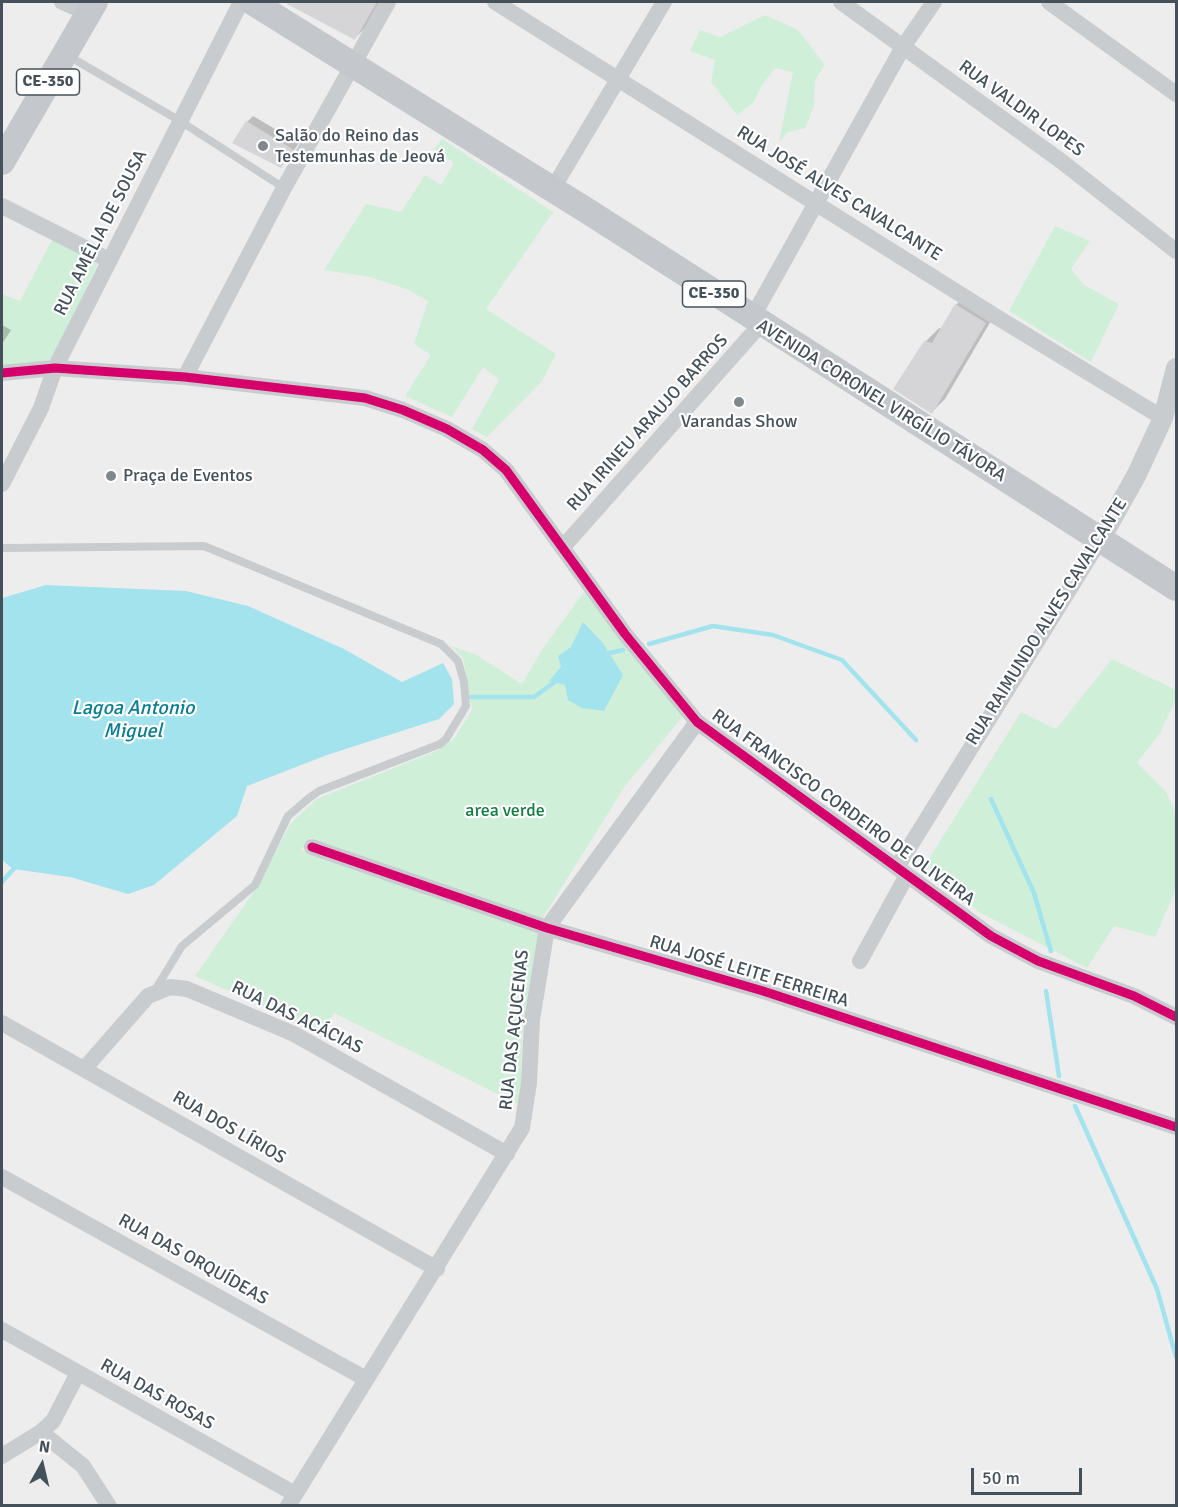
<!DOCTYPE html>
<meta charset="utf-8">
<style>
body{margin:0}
#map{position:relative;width:1178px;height:1507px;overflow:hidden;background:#eeeded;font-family:Signika,sans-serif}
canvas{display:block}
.frame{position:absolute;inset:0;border:3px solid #44515a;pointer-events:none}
.north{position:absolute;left:12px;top:1435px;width:60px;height:60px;-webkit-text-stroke:4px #fff;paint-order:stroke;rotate:8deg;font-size:16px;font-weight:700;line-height:24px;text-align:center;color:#44515a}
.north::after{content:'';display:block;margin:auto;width:21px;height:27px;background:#44515a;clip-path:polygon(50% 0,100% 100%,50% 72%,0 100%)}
.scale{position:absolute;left:971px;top:1468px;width:111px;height:27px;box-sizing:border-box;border:3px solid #44515a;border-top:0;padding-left:8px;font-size:18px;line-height:21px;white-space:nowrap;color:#44515a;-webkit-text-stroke:4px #fff;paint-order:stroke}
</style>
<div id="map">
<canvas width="1178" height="1507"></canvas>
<div class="frame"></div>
<div class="north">N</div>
<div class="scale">50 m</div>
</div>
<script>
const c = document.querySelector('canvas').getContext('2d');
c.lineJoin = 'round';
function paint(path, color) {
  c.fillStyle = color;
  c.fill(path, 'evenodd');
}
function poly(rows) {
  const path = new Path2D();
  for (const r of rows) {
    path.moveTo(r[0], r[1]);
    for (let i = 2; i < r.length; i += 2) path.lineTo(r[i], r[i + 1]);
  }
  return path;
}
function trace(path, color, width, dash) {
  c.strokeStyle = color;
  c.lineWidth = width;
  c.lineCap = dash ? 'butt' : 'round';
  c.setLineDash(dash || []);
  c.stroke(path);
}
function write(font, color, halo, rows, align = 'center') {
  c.font = font + ' Signika,sans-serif';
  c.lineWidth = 4.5;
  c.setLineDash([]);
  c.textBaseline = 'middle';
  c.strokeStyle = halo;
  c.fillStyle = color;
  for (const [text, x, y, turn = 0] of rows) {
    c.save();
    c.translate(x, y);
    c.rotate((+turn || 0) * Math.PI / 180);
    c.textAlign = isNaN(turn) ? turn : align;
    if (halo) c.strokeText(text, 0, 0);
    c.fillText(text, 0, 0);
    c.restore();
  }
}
const green = poly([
 [765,15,798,30,825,65,815,80,814,106,805,128,788,132,779,142,793,72,775,68,762,85,753,103,737,115,711,82,715,60,690,51,700,30,720,37],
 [442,139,553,212,486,309,556,354,542,381,487,437,472,429,499,380,483,367,452,417,405,396,431,355,414,344,428,301,406,289,370,277,324,270,366,204,401,212,425,175,441,185,454,163,434,149],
 [1055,226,1090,241,1071,269,1084,285,1119,304,1091,362,1009,311],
 [54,236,99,261,53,360,2,367,2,294,20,301],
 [584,592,684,715,625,786,542,919,310,838,301,850,539,933,523,1024,520,1105,334,1013,323,1033,195,976,253,893,291,823,317,799,434,752,454,739,472,710,463,658,451,646,475,654,522,684,543,648],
 [1112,659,1176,690,1176,699,1160,733,1137,763,1166,792,1176,813,1176,889,1155,937,1114,926,1087,968,979,912,925,865,1021,712,1056,729]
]);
const water = poly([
 [46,585,186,591,248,606,344,649,402,682,443,663,452,679,454,704,439,719,327,755,247,786,237,816,154,885,128,894,70,877,13,869,2,860,2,598],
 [583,622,602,642,623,675,604,711,582,708,568,700,565,685,549,681,561,667,558,656,571,647]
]);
const shadow = poly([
 [290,2,381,2,368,25,354,39],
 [253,116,299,143,287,160,247,122],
 [969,291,998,309,945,399,932,412,925,342,939,328,942,329,956,305],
 [2,325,11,330,2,344]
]);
const stream = poly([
 [649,644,713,626,773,635,842,660,916,740],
 [605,654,623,650],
 [471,697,534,697,559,679],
 [991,799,1034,893,1051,951],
 [2,882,16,866],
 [1046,991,1059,1076],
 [1075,1106,1157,1289,1176,1357]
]);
const building = poly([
 [288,2,377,2,355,40,287,4],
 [246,121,294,150,281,168,232,143],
 [955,304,986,323,932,414,893,389,924,341,932,343]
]);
const service = poly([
 [67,55,180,121,284,188],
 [2,548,204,546,441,644,458,661,464,682,466,706,446,739,440,744,319,791,309,798,288,816,255,885,182,946,155,990]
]);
const minor = poly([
 [62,2,88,13],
 [495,2,995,316,1163,418],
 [841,2,1061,161,1176,251],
 [1049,2,1176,94],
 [552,190,664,2],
 [2,206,109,260],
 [752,318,903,47,934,2],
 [2,373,55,368,185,377,365,398,403,410,447,429,483,450,506,470,625,634,697,722,991,936,1038,961,1134,996,1176,1017],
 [185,377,284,188,388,2],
 [2,484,41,408,55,368,241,2],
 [563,547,761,324],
 [312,847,547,928,763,991,1176,1127],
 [897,867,1100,540],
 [860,961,907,875],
 [2,1023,437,1269],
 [84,1069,148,996,170,987,187,989,294,1034,507,1154],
 [2,1177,366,1379],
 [2,1330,295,1494],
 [41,1432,83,1466,109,1506],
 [2,1456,41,1432,53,1421,78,1373],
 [288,1506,522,1128,529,1083,532,1020,547,928,697,722]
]);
const tertiary = poly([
 [1100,540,1136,476,1163,418,1176,368]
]);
const primary = poly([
 [252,2,589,212,1176,588],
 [2,162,95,2]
]);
const cycleway = poly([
 [2,373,55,368,185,377,365,398,403,410,447,429,483,450,506,470,625,634,697,722,991,936,1038,961,1134,996,1176,1017],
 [312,847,547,928,763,991,1176,1127]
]);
const markers = [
 [263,146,6,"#80888d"],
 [739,402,6,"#80888d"],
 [111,476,6,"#80888d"]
];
const shields = [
 [48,82,63],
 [714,294,63]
];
const shieldNames = [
 ["CE-350",48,82],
 ["CE-350",714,294]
];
const streetNames = [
 ["RUA VALDIR LOPES",1021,109,36],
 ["RUA JOSÉ ALVES CAVALCANTE",839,194,32],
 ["RUA AMÉLIA DE SOUSA",101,233,-63],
 ["AVENIDA CORONEL VIRGÍLIO TÁVORA",881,401,32],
 ["RUA IRINEU ARAUJO BARROS",648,423,-48],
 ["RUA RAIMUNDO ALVES CAVALCANTE",1047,622,-58],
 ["RUA FRANCISCO CORDEIRO DE OLIVEIRA",843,808,36],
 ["RUA JOSÉ LEITE FERREIRA",749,972,17],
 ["RUA DAS ACÁCIAS",297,1018,26],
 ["RUA DAS AÇUCENAS",515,1030,-84],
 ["RUA DOS LÍRIOS",229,1128,30],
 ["RUA DAS ORQUÍDEAS",193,1260,29],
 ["RUA DAS ROSAS",157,1395,29]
];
const poiNames = [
 ["Salão do Reino das",275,136],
 ["Testemunhas de Jeová",275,157],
 ["Varandas Show",739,422,"center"],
 ["Praça de Eventos",123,476]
];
const parkNames = [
 ["area verde",505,811]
];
const waterNames = [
 ["Lagoa Antonio",133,709],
 ["Miguel",133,732]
];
paint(green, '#cfefd9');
paint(water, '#a2e3ee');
paint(shadow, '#0003');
trace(stream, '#a2e3ee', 4.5);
paint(building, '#d5d5d7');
trace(service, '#c9ccce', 8);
trace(minor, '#c9ccce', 16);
trace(tertiary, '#c9ccce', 20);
trace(primary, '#c4c8cc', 26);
trace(cycleway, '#d6006c', 9);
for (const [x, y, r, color] of markers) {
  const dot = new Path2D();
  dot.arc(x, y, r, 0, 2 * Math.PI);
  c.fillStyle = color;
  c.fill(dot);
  trace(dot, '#fff', 2);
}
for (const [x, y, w] of shields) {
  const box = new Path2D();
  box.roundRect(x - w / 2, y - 13, w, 26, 4.5);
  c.fillStyle = '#fff';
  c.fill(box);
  trace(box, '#44515a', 1.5);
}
write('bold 16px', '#44515a', null, shieldNames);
write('18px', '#44515a', '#fff', streetNames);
write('18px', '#44515a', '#fff', poiNames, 'left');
write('18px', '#127e41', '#fff', parkNames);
write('italic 20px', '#087f94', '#fff', waterNames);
</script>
